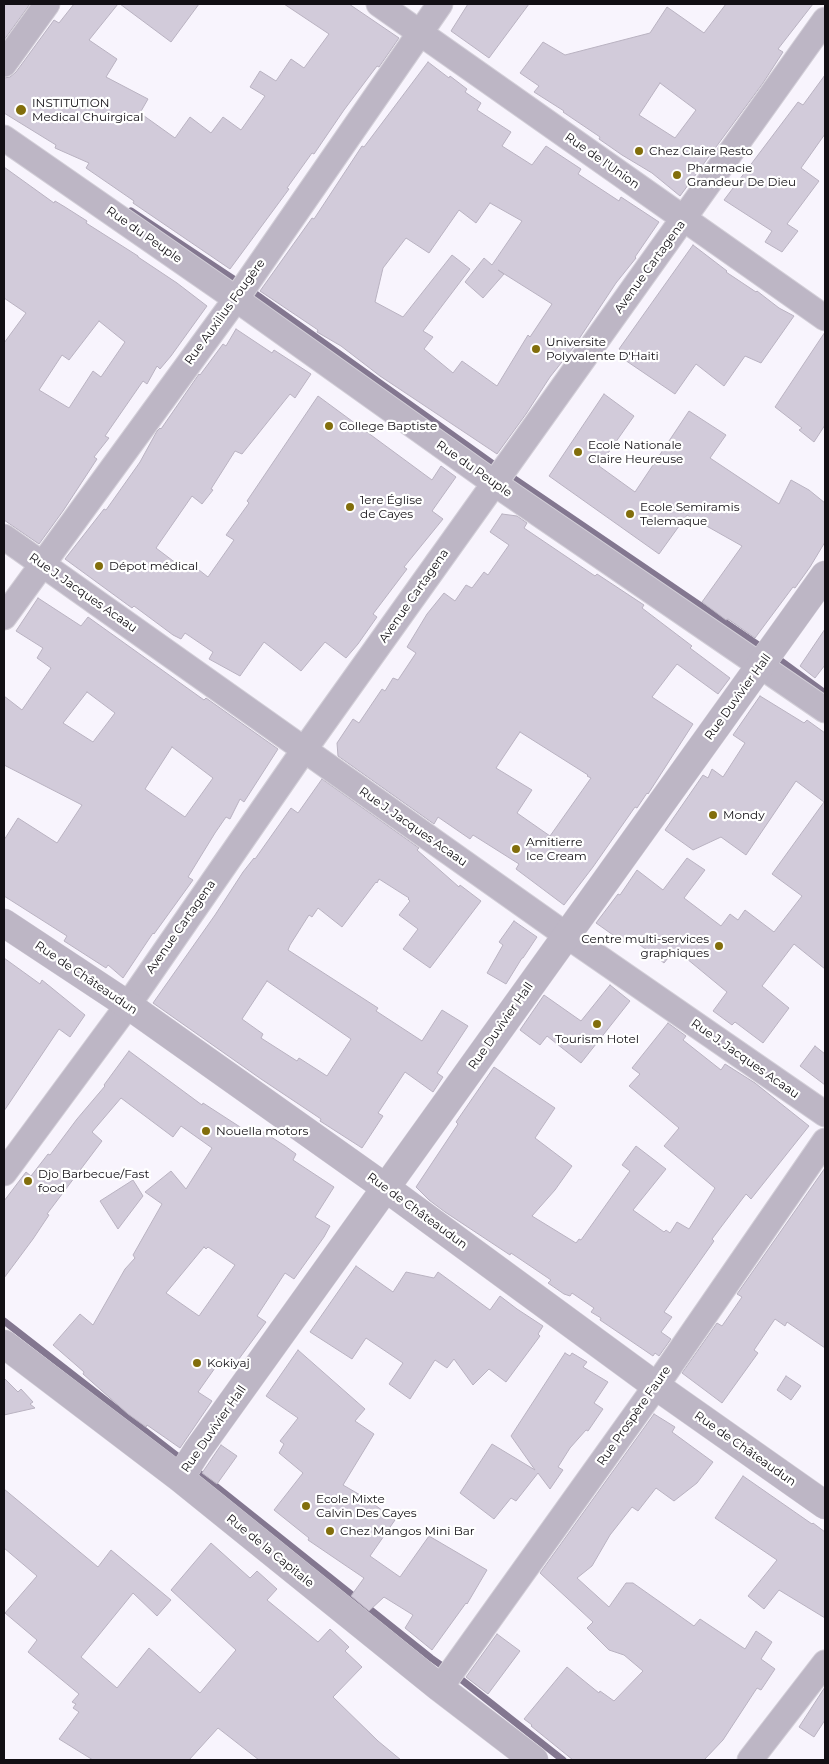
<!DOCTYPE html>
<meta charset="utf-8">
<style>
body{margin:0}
#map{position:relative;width:829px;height:1764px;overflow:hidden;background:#f8f4fd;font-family:Montserrat,sans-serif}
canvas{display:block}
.frame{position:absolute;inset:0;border:5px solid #120f14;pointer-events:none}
</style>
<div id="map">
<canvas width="829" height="1764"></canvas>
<div class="frame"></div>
</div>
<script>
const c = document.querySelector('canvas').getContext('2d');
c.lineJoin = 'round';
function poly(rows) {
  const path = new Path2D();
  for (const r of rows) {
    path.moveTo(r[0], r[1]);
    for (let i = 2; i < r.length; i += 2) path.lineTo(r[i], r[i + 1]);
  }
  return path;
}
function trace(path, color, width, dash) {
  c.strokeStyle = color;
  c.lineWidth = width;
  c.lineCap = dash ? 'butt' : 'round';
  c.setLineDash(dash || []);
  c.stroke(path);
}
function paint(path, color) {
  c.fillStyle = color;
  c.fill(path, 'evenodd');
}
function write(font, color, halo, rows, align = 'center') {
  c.font = font + ' Montserrat,sans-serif';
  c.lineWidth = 4.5;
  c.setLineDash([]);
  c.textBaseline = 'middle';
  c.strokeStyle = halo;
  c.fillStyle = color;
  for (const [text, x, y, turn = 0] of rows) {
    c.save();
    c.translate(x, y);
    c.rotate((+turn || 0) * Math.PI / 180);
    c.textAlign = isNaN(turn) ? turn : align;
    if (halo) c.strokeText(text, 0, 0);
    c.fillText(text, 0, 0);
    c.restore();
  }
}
const stream = poly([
 [131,211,253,292,510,476,764,649],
 [773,655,825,693],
 [4,1321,185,1462],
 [193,1468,431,1658,458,1677,563,1760]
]);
const building = poly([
 [4,4,30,4,4,40,4,4],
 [74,4,118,4,89,40,117,59,106,77,148,99,140,113,175,138,190,117,211,133,223,117,241,130,265,96,250,87,260,71,276,81,291,59,304,68,329,34,284,4,349,4,399,38,379,67,377,66,344,110,314,154,312,153,287,188,289,189,230,269,133,203,134,201,86,168,89,163,55,148,56,145,4,113,4,78,10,77,16,72,54,20,59,23,74,4],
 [120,4,199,4,171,42,120,4],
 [468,4,529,4,489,58,451,31,468,4],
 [726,4,813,4,778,49,783,52,763,83,680,196,652,173,622,155,599,139,600,137,563,112,564,111,534,92,539,86,520,73,543,42,565,55,650,33,667,7,704,33,726,4],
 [660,83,696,110,675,138,639,115,660,83],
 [428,62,449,78,450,76,467,89,465,92,481,103,477,110,511,132,502,146,532,165,546,146,581,169,578,174,619,201,621,197,659,222,635,257,636,258,616,283,573,348,550,377,526,414,497,454,380,376,341,346,317,332,318,330,260,291,312,218,314,219,362,146,364,147,428,62],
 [490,203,522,221,492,265,484,258,465,282,483,298,504,274,498,270,552,304,530,337,528,335,497,386,462,361,453,373,424,349,433,337,423,331,470,269,452,255,403,317,375,302,383,268,406,238,429,253,459,210,476,223,490,203],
 [825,75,825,134,801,168,819,181,787,224,798,231,782,252,765,242,772,231,724,200,798,102,803,105,825,75],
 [4,167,54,203,55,201,65,207,87,221,86,223,138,256,138,257,177,283,207,306,171,356,160,369,157,366,147,384,143,381,105,436,109,438,94,457,97,459,63,511,39,544,4,520,4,343,26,313,4,298,4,167],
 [99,321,125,342,101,377,93,371,69,408,39,390,62,355,69,360,99,321],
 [693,245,727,271,726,272,756,292,757,291,779,308,794,316,761,363,745,356,724,386,696,364,675,394,622,358,624,353,619,349,693,245],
 [236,329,272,353,274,350,311,374,295,398,290,394,242,454,235,451,211,489,213,490,202,504,192,496,156,548,185,570,190,563,208,577,234,540,226,535,249,503,247,501,318,396,432,480,441,466,456,477,432,511,443,519,404,567,407,569,373,614,377,617,358,644,346,658,325,642,301,671,264,642,240,676,209,659,213,652,185,633,181,639,173,635,134,606,132,608,65,559,104,509,106,510,140,462,157,431,160,428,161,429,199,374,200,375,223,344,226,346,236,329],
 [825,332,825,425,814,442,799,430,802,428,775,407,825,332],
 [604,394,634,416,599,466,635,492,689,411,726,435,710,458,779,504,791,480,809,490,825,503,825,542,810,567,795,588,793,587,755,638,728,619,726,620,702,602,742,546,687,515,659,554,549,476,604,394],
 [502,514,517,516,527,523,524,528,595,576,597,574,644,605,642,608,692,646,690,648,730,678,718,694,677,664,652,697,693,724,648,794,647,793,637,808,635,807,593,867,564,905,516,869,519,864,473,835,470,839,438,817,434,824,338,756,337,743,353,719,359,723,382,689,385,691,393,678,398,680,416,653,407,647,427,614,444,593,455,601,466,585,472,588,484,572,488,575,509,545,490,532,502,514],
 [520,732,588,775,587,776,591,778,550,836,517,813,532,790,496,768,520,732],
 [38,598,81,626,88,617,204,700,206,698,278,749,244,802,240,799,230,819,226,817,215,833,188,877,193,880,154,934,153,933,123,978,108,965,106,968,64,941,67,936,4,896,4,840,18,818,57,843,82,805,4,765,4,696,22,710,51,668,37,658,43,648,16,631,38,598],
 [87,692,115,713,93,742,63,723,87,692],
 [172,747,213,778,185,817,145,789,172,747],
 [825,629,825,665,815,678,800,666,825,629],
 [760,696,804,723,807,720,825,733,825,969,794,944,762,986,789,1008,763,1043,735,1022,732,1025,713,1011,727,992,675,949,664,963,628,936,623,942,596,923,618,894,620,895,637,870,663,890,687,858,705,870,684,898,721,926,730,914,738,920,745,910,774,932,802,896,772,874,824,802,796,781,746,855,721,837,693,850,665,830,703,775,708,778,712,769,723,777,745,743,733,735,760,696],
 [322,779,419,848,417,850,459,887,460,885,481,901,430,968,403,949,418,929,399,915,410,901,408,899,409,898,379,879,377,883,376,882,342,927,318,908,312,917,309,915,290,945,288,950,378,1008,376,1011,422,1041,442,1010,468,1026,437,1073,443,1077,433,1092,405,1072,378,1113,383,1116,362,1148,320,1121,321,1119,261,1079,153,1003,215,915,243,872,254,858,255,859,291,808,298,813,322,779],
 [267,981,351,1039,327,1076,299,1058,297,1061,261,1038,263,1034,242,1019,267,981],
 [514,921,537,937,523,958,522,958,506,984,487,973,503,945,499,942,514,921],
 [4,958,40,984,42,980,85,1015,70,1037,59,1029,4,1111,4,958],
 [610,985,630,1001,581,1063,547,1036,540,1045,520,1030,544,995,581,1021,610,985],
 [668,1023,686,1036,683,1040,721,1070,725,1064,755,1083,809,1126,751,1199,746,1194,712,1239,714,1241,664,1312,672,1317,661,1332,671,1339,659,1356,655,1353,653,1356,600,1320,601,1318,591,1312,594,1308,572,1293,570,1296,564,1294,548,1283,551,1280,511,1253,510,1255,445,1212,429,1200,416,1187,458,1124,456,1122,494,1067,555,1108,535,1138,572,1166,555,1190,532,1216,576,1243,579,1239,581,1240,630,1171,622,1165,636,1146,666,1169,633,1210,664,1232,666,1230,670,1233,677,1222,689,1229,715,1188,664,1146,679,1128,629,1086,640,1074,632,1068,668,1023],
 [815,1046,825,1054,825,1085,800,1066,815,1046],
 [129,1051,202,1105,203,1103,254,1136,259,1129,285,1146,296,1154,293,1160,334,1187,315,1217,330,1226,324,1237,294,1279,285,1273,257,1316,266,1322,233,1367,222,1358,198,1392,212,1401,180,1448,147,1425,146,1427,128,1414,83,1374,84,1372,53,1345,80,1314,93,1325,125,1269,135,1258,133,1255,162,1204,145,1192,171,1171,186,1189,212,1148,181,1126,173,1137,121,1098,92,1132,102,1141,47,1214,49,1215,33,1239,4,1278,4,1201,26,1172,31,1176,48,1154,50,1155,77,1119,105,1086,104,1085,129,1051],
 [204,1247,206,1249,208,1247,235,1265,199,1316,166,1293,204,1247],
 [825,1168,825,1348,787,1322,785,1326,775,1319,754,1350,758,1353,722,1403,682,1373,717,1323,722,1326,742,1297,737,1294,825,1168],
 [133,1180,143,1196,118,1229,100,1201,133,1180],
 [356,1266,393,1292,406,1272,434,1278,438,1272,490,1310,500,1296,517,1309,543,1326,538,1334,540,1336,506,1382,489,1369,473,1385,454,1359,447,1368,435,1360,410,1399,389,1384,403,1363,366,1338,352,1359,310,1332,356,1266],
 [298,1350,365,1409,355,1421,374,1434,343,1485,367,1499,395,1520,370,1556,400,1577,429,1536,487,1570,467,1604,466,1603,432,1650,405,1628,413,1615,384,1597,369,1611,351,1596,364,1578,308,1540,309,1538,274,1510,303,1473,279,1453,284,1444,280,1441,298,1418,266,1396,298,1350],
 [565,1353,570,1356,572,1353,587,1362,583,1367,608,1382,594,1403,603,1409,588,1431,586,1430,570,1448,558,1467,563,1470,550,1489,538,1473,516,1501,511,1498,494,1519,460,1493,492,1444,535,1470,511,1436,565,1353],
 [786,1376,801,1386,791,1400,777,1390,786,1376],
 [4,1378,18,1392,21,1389,33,1402,30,1404,35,1408,4,1415,4,1378],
 [654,1414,675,1427,672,1432,713,1462,697,1483,674,1501,656,1488,638,1511,632,1507,610,1535,592,1566,577,1578,609,1607,626,1583,633,1583,694,1626,700,1619,745,1649,756,1631,772,1642,761,1659,775,1669,761,1690,757,1688,723,1740,704,1760,573,1760,531,1726,532,1725,524,1719,567,1667,599,1693,600,1691,614,1701,643,1671,624,1655,609,1650,587,1628,593,1622,540,1573,654,1414],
 [221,1445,237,1456,217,1484,202,1473,221,1445],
 [743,1476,812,1524,813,1523,825,1532,825,1618,779,1590,764,1609,748,1596,777,1560,715,1518,743,1476],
 [4,1489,98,1567,111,1550,171,1600,157,1616,133,1593,81,1657,117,1688,149,1648,200,1693,236,1650,171,1590,211,1543,250,1578,257,1571,277,1589,267,1600,318,1642,330,1629,349,1647,345,1651,362,1667,333,1697,378,1741,401,1760,259,1760,218,1728,189,1760,93,1760,59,1739,79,1712,73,1708,76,1704,72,1702,79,1694,28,1652,37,1640,5,1613,37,1576,4,1548,4,1489],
 [497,1634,520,1651,488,1694,466,1677,497,1634],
 [825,1687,825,1720,814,1737,799,1727,825,1687]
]);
const minor = poly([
 [379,4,825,318],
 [4,64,47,4],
 [4,138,236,299,494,483,825,710],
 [4,537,566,935,825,1114],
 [4,617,236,299,440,4],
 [4,1173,128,1005,304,750,825,20],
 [440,1688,656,1386,825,1141],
 [750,1760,825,1663]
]);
const tertiary = poly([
 [4,923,128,1005,386,1188,656,1386,825,1505],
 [4,1344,180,1478,440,1688,534,1760],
 [180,1478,197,1451,825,575]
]);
const markers = [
 [21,110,6,"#826e0c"],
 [639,151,5,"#826e0c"],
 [677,175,5,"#826e0c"],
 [536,349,5,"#826e0c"],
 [329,426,5,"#826e0c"],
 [578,452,5,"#826e0c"],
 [350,507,5,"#826e0c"],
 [630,514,5,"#826e0c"],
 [99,566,5,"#826e0c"],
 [713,815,5,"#826e0c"],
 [516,849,5,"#826e0c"],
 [719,946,5,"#826e0c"],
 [597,1024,5,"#826e0c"],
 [206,1131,5,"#826e0c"],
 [28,1181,5,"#826e0c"],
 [197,1363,5,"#826e0c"],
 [306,1506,5,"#826e0c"],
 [330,1531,5,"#826e0c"]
];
const poiNames = [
 ["INSTITUTION",32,103],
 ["Medical Chuirgical",32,117],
 ["Chez Claire Resto",649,151],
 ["Pharmacie",687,168],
 ["Grandeur De Dieu",687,182],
 ["Universite",546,342],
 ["Polyvalente D'Haiti",546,356],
 ["College Baptiste",339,426],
 ["Ecole Nationale",588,445],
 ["Claire Heureuse",588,459],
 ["1ere Église",360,500],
 ["de Cayes",360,514],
 ["Ecole Semiramis",640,507],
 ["Telemaque",640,521],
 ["Dépot médical",109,566],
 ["Mondy",723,815],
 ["Amitierre",526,842],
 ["Ice Cream",526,856],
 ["Centre multi-services",709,939,"right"],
 ["graphiques",709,953,"right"],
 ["Tourism Hotel",597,1039,"center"],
 ["Nouella motors",216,1131],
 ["Djo Barbecue/Fast",38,1174],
 ["food",38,1188],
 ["Kokiyaj",207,1363],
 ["Ecole Mixte",316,1499],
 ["Calvin Des Cayes",316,1513],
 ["Chez Mangos Mini Bar",340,1531]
];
const streetNames = [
 ["Rue de l'Union",602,161,35],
 ["Rue du Peuple",144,235,35],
 ["Avenue Cartagena",650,267,-54],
 ["Rue Auxilius Fougère",225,312,-54],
 ["Rue du Peuple",474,469,35],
 ["Rue J. Jacques Acaau",83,593,35],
 ["Avenue Cartagena",414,596,-55],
 ["Rue Duvivier Hall",738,697,-54],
 ["Rue J. Jacques Acaau",413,827,35],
 ["Avenue Cartagena",181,927,-55],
 ["Rue de Châteaudun",86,978,34],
 ["Rue Duvivier Hall",501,1026,-55],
 ["Rue J. Jacques Acaau",745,1059,35],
 ["Rue de Châteaudun",417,1211,36],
 ["Rue Prospère Faure",634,1416,-55],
 ["Rue Duvivier Hall",214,1429,-55],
 ["Rue de Châteaudun",745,1449,35],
 ["Rue de la Capitale",270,1551,39]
];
trace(stream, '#837790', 7);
paint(building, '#d2cbda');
trace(building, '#b9b2c1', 1);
trace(minor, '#d3cfd8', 27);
trace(tertiary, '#d3cfd8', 29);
trace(minor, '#bdb6c5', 25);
trace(tertiary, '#bdb6c5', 28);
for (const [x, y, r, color] of markers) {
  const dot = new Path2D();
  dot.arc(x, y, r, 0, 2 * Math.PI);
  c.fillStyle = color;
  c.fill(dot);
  trace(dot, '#fff', 2);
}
write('12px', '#120f14', '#fff', poiNames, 'left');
write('12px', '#120f14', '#fff', streetNames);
</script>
